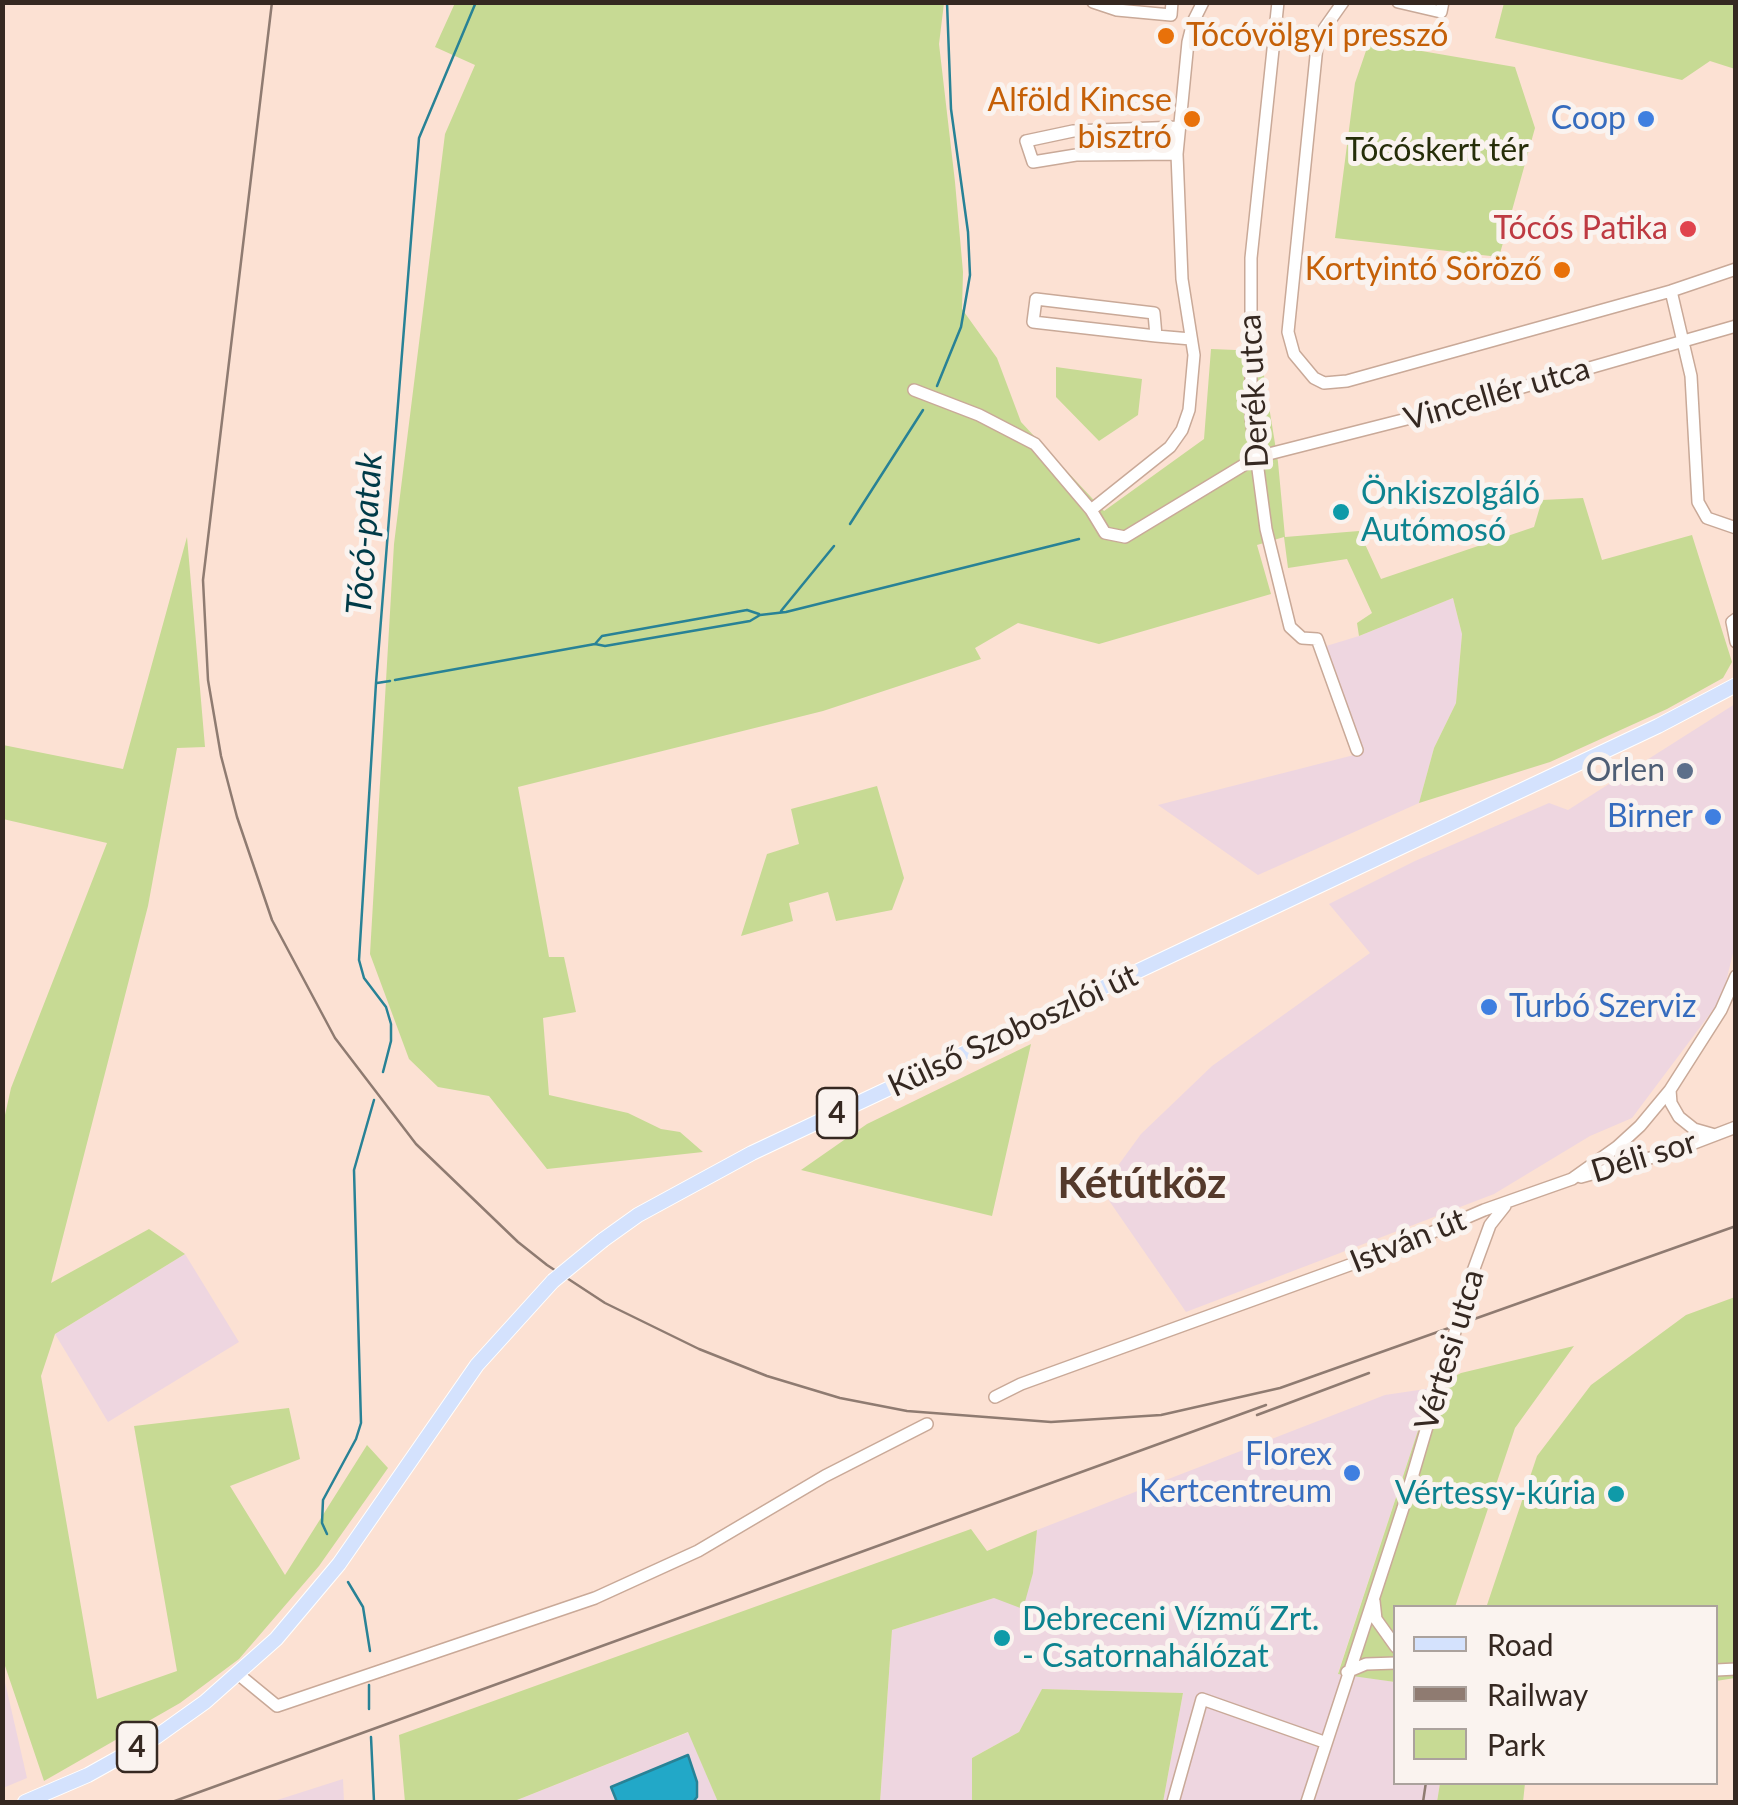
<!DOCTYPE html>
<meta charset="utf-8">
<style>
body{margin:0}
#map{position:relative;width:1738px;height:1805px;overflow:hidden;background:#fce1d3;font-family:Lato,sans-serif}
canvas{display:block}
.frame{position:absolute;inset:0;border:5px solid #352821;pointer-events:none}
.legend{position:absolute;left:1393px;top:1605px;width:325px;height:180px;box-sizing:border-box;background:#faf3ef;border:2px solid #aba29d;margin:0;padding:12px 18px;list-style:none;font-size:30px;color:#352821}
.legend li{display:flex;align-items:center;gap:20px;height:50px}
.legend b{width:50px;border:2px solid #aba29d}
</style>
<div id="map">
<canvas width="1738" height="1805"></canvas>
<div class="frame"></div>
<ul class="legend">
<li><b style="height:12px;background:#d4e2fd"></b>Road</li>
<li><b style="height:12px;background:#8f7b71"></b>Railway</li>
<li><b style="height:28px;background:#c7da94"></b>Park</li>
</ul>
</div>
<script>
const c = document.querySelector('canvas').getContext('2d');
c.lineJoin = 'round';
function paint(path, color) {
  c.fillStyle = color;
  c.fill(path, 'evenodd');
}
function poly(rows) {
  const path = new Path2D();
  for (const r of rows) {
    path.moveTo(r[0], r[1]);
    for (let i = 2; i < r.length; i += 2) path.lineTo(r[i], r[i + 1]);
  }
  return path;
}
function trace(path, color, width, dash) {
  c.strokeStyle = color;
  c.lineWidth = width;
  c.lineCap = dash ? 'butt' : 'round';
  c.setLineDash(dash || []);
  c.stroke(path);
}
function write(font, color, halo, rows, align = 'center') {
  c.font = font + ' Lato,sans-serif';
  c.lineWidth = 10;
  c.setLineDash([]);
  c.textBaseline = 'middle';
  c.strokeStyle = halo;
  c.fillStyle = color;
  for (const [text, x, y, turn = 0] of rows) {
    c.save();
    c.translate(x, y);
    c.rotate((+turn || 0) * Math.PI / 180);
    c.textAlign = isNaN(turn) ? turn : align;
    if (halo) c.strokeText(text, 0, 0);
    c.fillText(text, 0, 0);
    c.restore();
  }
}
const industrial = poly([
 [1453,598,1462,634,1456,703,1434,748,1419,803,1258,875,1158,805,1354,755,1360,746,1323,647,1359,636],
 [1735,704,1735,945,1722,998,1632,1118,1590,1136,1494,1194,1186,1312,1101,1189,1141,1134,1212,1066,1370,953,1329,904,1415,861,1549,803,1568,810],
 [185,1254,239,1342,108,1422,55,1334],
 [1432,1388,1338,1673,1395,1682,1396,1782,1440,1783,1437,1802,1163,1802,1183,1693,1042,1689,1019,1732,972,1758,972,1802,880,1802,892,1630,994,1598,1033,1573,1037,1530,1385,1395],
 [2,1669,27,1778,3,1788,2,1788],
 [689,1732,718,1802,512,1802],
 [343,1779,344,1802,271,1802]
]);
const green = poly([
 [455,3,944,3,939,44,955,182,963,272,962,309,997,358,1021,422,1104,511,1204,439,1211,349,1260,351,1278,462,1285,537,1359,531,1381,579,1534,527,1542,500,1583,498,1602,560,1692,535,1732,662,1723,678,1667,709,1550,762,1419,803,1434,748,1456,703,1462,634,1453,598,1359,636,1357,623,1372,613,1347,559,1288,568,1284,537,1257,545,1271,594,1099,644,1018,623,975,648,981,659,823,711,518,787,549,957,564,957,576,1012,543,1018,549,1095,628,1113,661,1129,680,1132,703,1152,547,1169,489,1096,438,1087,409,1059,370,954,394,544,445,134,475,65,435,47],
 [1504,3,1735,3,1735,69,1710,61,1682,80,1495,38],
 [1369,42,1515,67,1535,128,1499,257,1335,238,1355,83],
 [1056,367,1142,379,1138,415,1099,441,1056,397],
 [187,537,205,747,177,748,148,906,51,1283,149,1229,185,1254,55,1334,41,1376,97,1699,177,1671,134,1426,289,1408,300,1459,230,1486,285,1575,367,1445,388,1468,319,1566,239,1659,180,1703,44,1781,3,1660,3,1124,11,1088,107,843,3,819,3,745,123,769],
 [877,786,904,878,892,910,836,921,828,892,789,903,793,921,741,936,767,854,799,844,791,809],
 [1031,1044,992,1216,801,1170,867,1124],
 [1735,1297,1735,1678,1716,1681,1716,1608,1486,1608,1537,1456,1591,1385,1686,1315],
 [1574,1346,1515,1428,1455,1607,1396,1608,1395,1682,1338,1674,1432,1388,1461,1373],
 [971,1529,987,1551,1037,1530,1033,1573,1023,1609,994,1598,892,1630,880,1802,718,1802,688,1732,512,1802,405,1802,399,1735],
 [1042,1689,1183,1693,1163,1802,972,1802,972,1758,1019,1732],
 [1440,1783,1525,1783,1523,1802,1437,1802]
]);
const water = poly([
 [688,1755,697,1782,697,1797,693,1802,617,1802,611,1787,688,1755]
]);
const stream = poly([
 [937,386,961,327,970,275,968,232,951,109,947,2],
 [850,524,923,410],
 [781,611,834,546],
 [595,644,602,636,747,610,759,614],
 [395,680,595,644,605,646,750,621,760,615,786,612,1079,539],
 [377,683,390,681],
 [383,1072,391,1041,391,1024,386,1007,364,978,359,960,376,683,419,138,476,2],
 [327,1534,322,1523,323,1500,356,1439,361,1423,354,1170,374,1100],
 [348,1582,363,1607,370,1651],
 [369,1685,369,1709],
 [371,1737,374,1802]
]);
const minor = poly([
 [1093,2,1117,10,1171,15,1172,2],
 [1278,2,1251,258,1251,417,1266,529,1290,627,1302,638,1317,639,1357,750],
 [1343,2,1324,29,1317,46,1288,332,1294,354,1314,378,1324,383,1347,381,1671,291,1736,269],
 [1398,2,1441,12,1443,2],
 [1177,154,1076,155,1033,162,1026,141,1073,131,1179,127],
 [1671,291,1691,376,1698,502,1707,518,1736,528],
 [1156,336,1154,313,1036,299,1033,322,1156,336,1191,339],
 [914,390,979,415,1035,444,1091,510,1105,533,1125,537,1257,457,1446,409,1736,326],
 [1091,510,1170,447,1182,430,1189,410,1194,355,1182,279,1177,154,1188,42,1193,22,1203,2],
 [1736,619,1732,622,1736,642],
 [1670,1090,1671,1103,1679,1117,1694,1129,1715,1135],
 [1581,1177,1668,1153,1736,1127],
 [995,1397,1021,1384,1391,1250,1484,1210,1572,1179,1617,1147,1640,1126,1670,1090,1721,1010,1736,976],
 [1374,1601,1376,1619,1396,1647],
 [1716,1670,1736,1669],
 [1347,1672,1366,1664,1396,1663],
 [238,1674,277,1706,595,1598,698,1551,825,1476,927,1424],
 [1173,1802,1202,1699,1324,1742],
 [1307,1802,1403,1508,1472,1274,1490,1225,1505,1206]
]);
const major = poly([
 [603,1240,638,1215,752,1153,1658,726,1736,685],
 [25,1802,88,1775,156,1737,205,1702,276,1639,339,1564,477,1365,553,1281]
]);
const rail = poly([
 [272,2,203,580,208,680,221,756,237,817,272,920,335,1038,416,1144,518,1242,547,1265,605,1303,699,1349,767,1376,840,1398,907,1411,1051,1422,1161,1415,1280,1388,1736,1226],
 [1257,1415,1369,1373],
 [172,1802,1266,1405],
 [1423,1802,1426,1782]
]);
const majorBridge = poly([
 [553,1281,603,1240]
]);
const markers = [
 [1166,36,10,"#e8710a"],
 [1192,119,10,"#e8710a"],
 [1646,119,10,"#3f7fe0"],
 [1688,229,10,"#e0444e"],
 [1562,270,10,"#e8710a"],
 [1341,512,10,"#0f9aa8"],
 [1685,771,10,"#5c6f8a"],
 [1713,817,10,"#3f7fe0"],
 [1489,1007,10,"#3f7fe0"],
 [1352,1473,10,"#3f7fe0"],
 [1616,1494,10,"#0f9aa8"],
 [1002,1638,10,"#0f9aa8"]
];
const shields = [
 [837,1113,40],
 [137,1747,40]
];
const shieldNames = [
 ["4",837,1113],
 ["4",137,1747]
];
const foodNames = [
 ["Tócóvölgyi presszó",1186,36,"left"],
 ["Alföld Kincse",1172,101],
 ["bisztró",1172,138],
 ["Kortyintó Söröző",1542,270]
];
const shopNames = [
 ["Coop",1626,119],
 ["Birner",1693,817],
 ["Turbó Szerviz",1509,1007,"left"],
 ["Florex",1332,1455],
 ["Kertcentreum",1332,1492]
];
const parkNames = [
 ["Tócóskert tér",1437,151]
];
const healthNames = [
 ["Tócós Patika",1668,229]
];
const streetNames = [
 ["Derék utca",1254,391,-93],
 ["Vincellér utca",1497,394,-16],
 ["Külső Szoboszlói út",1013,1031,-25],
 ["Déli sor",1644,1157,-17],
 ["István út",1408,1241,-22],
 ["Vértesi utca",1450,1350,-73]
];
const cultureNames = [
 ["Önkiszolgáló",1361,494],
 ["Autómosó",1361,531],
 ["Vértessy-kúria",1596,1494,"right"],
 ["Debreceni Vízmű Zrt.",1022,1620],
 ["- Csatornahálózat",1022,1657]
];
const serviceNames = [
 ["Orlen",1665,771]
];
const waterNames = [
 ["Tócó-patak",365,534,-86]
];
const districtNames = [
 ["Kétútköz",1142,1184]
];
paint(industrial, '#eed6e0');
paint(green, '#c7da94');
paint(water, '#22a8c8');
trace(water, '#288296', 2.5);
trace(stream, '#288296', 2.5);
trace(minor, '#c9a998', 14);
trace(major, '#fff', 16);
trace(minor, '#fff', 11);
trace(major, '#d4e2fd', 14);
trace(rail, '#8f7b71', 2.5);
trace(majorBridge, '#fff', 16, []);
trace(majorBridge, '#d4e2fd', 14);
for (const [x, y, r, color] of markers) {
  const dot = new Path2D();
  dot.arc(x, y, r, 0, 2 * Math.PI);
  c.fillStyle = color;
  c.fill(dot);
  trace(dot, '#faf3ef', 4);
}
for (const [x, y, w] of shields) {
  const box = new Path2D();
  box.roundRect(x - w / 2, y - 25, w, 50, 8);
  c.fillStyle = '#faf3ef';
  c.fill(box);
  trace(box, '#352821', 2.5);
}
write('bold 30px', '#352821', null, shieldNames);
write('32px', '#c56008', '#faf3ef', foodNames, 'right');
write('32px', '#366cbe', '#faf3ef', shopNames, 'right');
write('32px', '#262e09', '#faf3ef', parkNames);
write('32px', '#be3a42', '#faf3ef', healthNames, 'right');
write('32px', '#352821', '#faf3ef', streetNames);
write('32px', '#0d838f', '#faf3ef', cultureNames, 'left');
write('32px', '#4e5e75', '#faf3ef', serviceNames, 'right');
write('italic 35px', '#003b48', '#faf3ef', waterNames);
write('bold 42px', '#54392b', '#faf3ef', districtNames);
</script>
